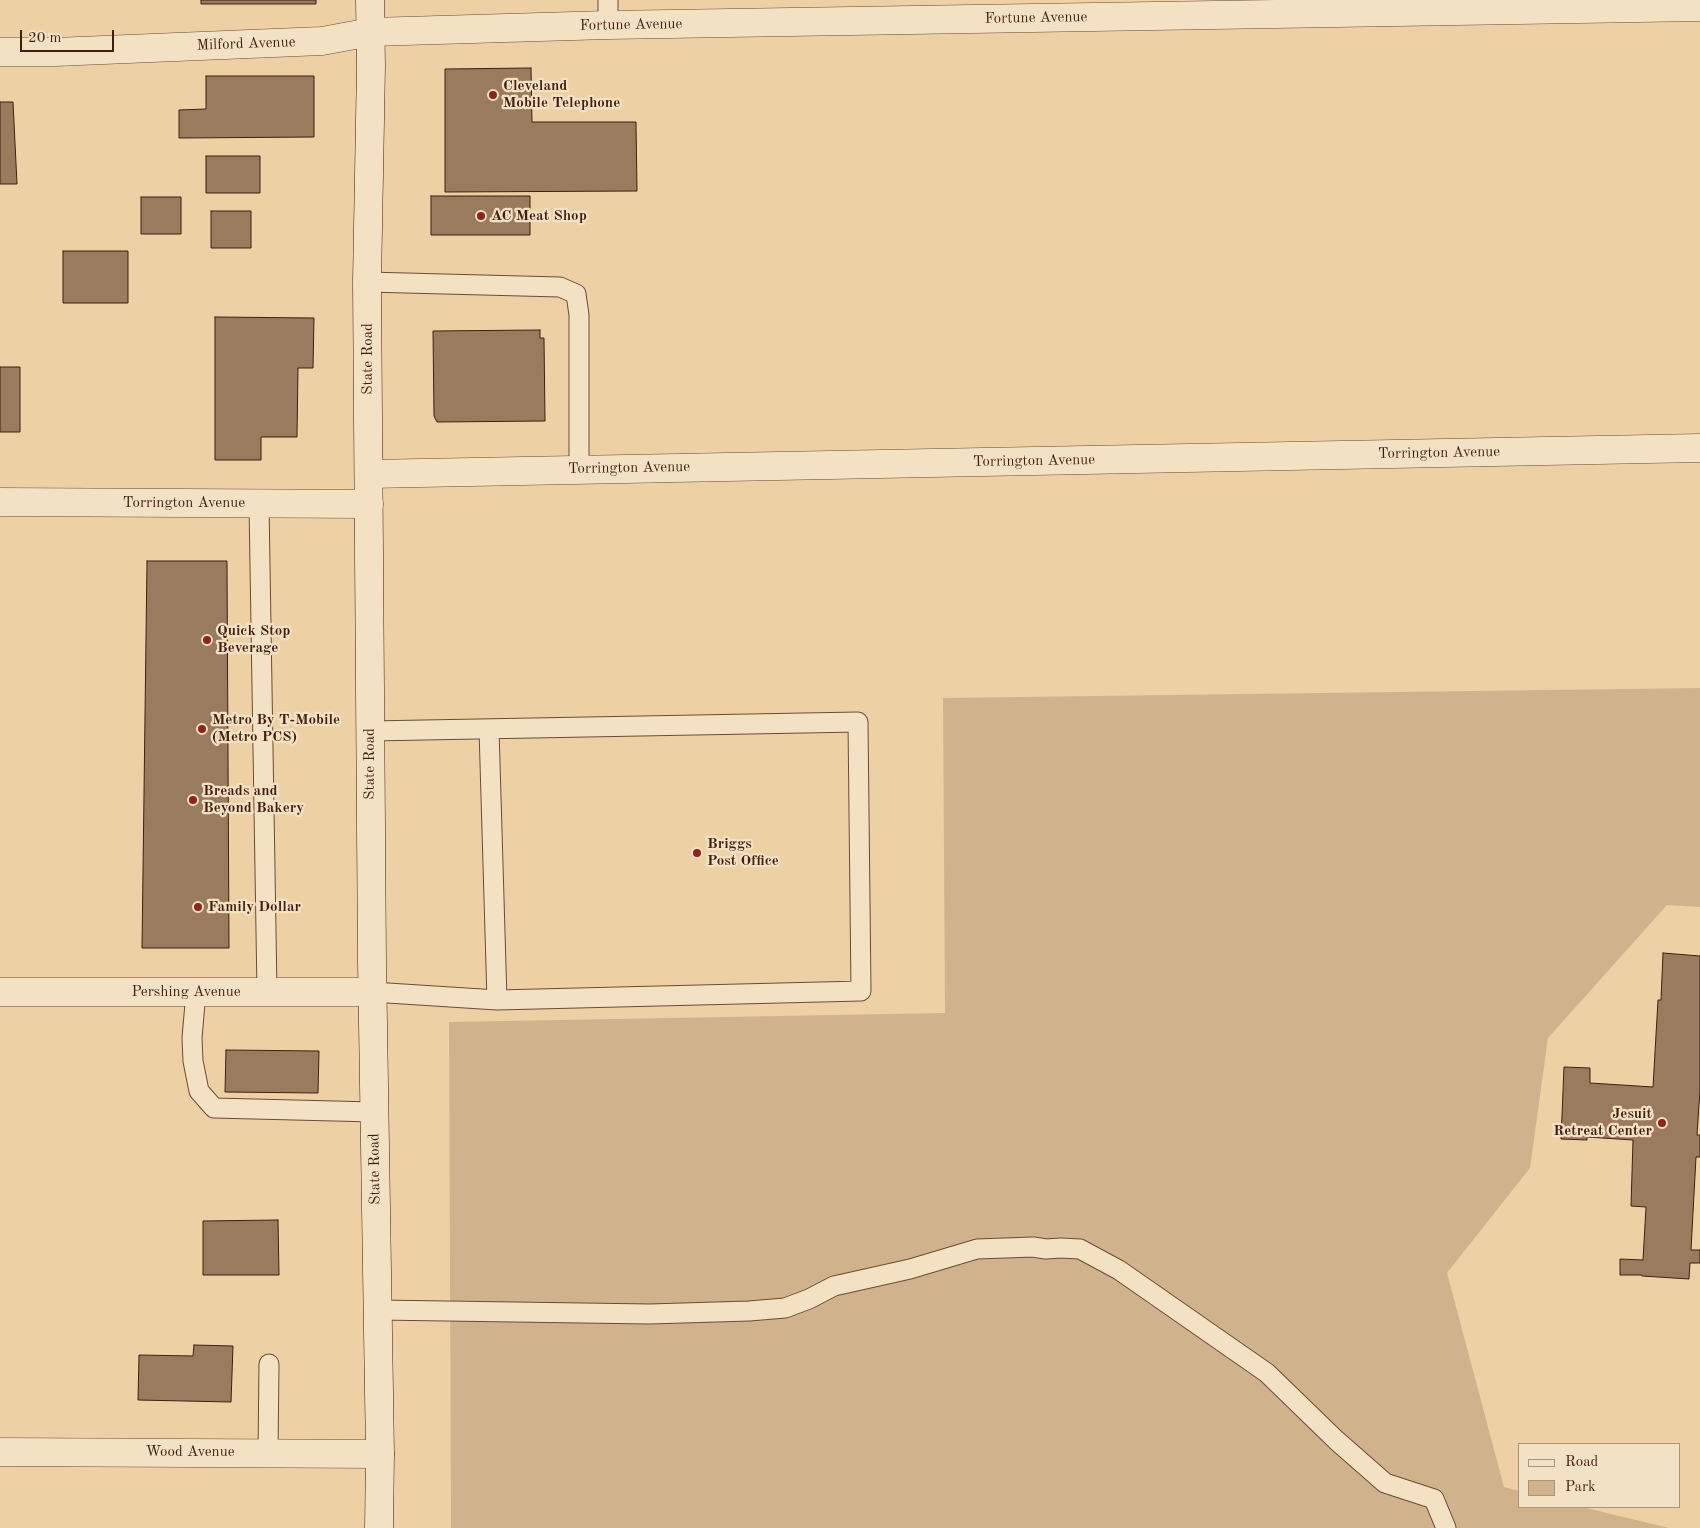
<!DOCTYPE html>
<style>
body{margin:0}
#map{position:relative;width:1700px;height:1528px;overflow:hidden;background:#edd1a5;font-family:"Old Standard TT",serif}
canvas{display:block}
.legend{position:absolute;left:1518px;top:1443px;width:162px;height:65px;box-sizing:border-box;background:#f3e1c4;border:1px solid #ac937c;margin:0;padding:6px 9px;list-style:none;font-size:15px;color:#411e11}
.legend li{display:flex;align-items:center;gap:10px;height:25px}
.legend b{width:25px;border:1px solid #ac937c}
.scale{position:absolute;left:20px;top:30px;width:94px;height:22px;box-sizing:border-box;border:2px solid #411e11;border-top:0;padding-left:6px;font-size:15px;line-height:18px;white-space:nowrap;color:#411e11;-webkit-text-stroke:4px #f3e1c4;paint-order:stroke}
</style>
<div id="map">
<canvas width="1700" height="1528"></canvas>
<ul class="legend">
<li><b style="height:6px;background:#f3e1c4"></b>Road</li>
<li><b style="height:14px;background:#d0b38c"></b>Park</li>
</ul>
<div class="scale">20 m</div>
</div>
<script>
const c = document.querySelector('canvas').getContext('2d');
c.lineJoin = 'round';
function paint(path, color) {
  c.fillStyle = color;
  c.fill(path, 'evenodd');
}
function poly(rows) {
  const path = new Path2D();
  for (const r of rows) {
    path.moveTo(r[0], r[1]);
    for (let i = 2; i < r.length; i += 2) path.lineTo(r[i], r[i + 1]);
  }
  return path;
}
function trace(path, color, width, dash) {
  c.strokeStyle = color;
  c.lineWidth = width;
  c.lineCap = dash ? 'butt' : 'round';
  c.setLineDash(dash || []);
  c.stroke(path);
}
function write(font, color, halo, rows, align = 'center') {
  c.font = font + ' "Old Standard TT",serif';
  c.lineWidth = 4.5;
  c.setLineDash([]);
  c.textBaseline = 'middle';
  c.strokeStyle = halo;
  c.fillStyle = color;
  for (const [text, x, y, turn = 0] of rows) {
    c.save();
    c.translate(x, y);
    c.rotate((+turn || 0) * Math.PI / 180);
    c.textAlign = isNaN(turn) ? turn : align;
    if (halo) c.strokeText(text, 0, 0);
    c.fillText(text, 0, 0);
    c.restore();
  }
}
const green = poly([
 [1700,688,1700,907,1667,905,1548,1038,1530,1168,1447,1273,1504,1487,1519,1491,1519,1507,1582,1507,1669,1528,451,1528,449,1022,945,1013,943,698]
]);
const building = poly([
 [201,0,316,0,316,4,201,4,201,0],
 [531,68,532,122,636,122,637,191,445,192,445,69,531,68],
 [206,76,314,76,314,137,179,138,179,110,206,109,206,76],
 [0,102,13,102,17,184,0,184,0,102],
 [206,156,260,156,260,193,206,193,206,156],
 [431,196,530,196,530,235,431,235,431,196],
 [141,197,181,197,181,234,141,234,141,197],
 [211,211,251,211,251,248,211,248,211,211],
 [63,251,128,251,128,303,63,303,63,251],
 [215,317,314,318,313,368,298,368,297,437,261,437,261,460,215,460,215,317],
 [540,330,540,338,544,338,545,421,437,422,434,416,433,331,540,330],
 [0,367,20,367,20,432,0,432,0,367],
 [147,561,227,561,229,948,142,948,147,561],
 [1663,953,1700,956,1700,1090,1697,1135,1700,1135,1700,1157,1696,1157,1691,1250,1700,1250,1700,1263,1690,1263,1689,1279,1642,1276,1642,1275,1620,1275,1620,1259,1643,1260,1646,1207,1631,1206,1633,1140,1587,1137,1587,1140,1561,1139,1564,1067,1590,1068,1590,1083,1653,1087,1658,1000,1661,1000,1663,953],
 [226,1050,319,1051,318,1093,225,1092,226,1050],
 [278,1220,279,1275,203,1275,203,1221,278,1220],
 [194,1345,233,1346,231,1402,138,1400,139,1355,193,1356,194,1345]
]);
const service = poly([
 [608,0,608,25],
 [367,282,560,287,576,294,579,315,579,469],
 [259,504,267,992],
 [489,729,497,1000],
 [370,731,858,722,861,991,497,1000,372,992],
 [196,992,192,1038,193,1061,199,1091,214,1108,374,1112],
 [378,1310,650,1314,749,1311,785,1308,809,1299,834,1286,910,1269,977,1249,1033,1247,1046,1249,1061,1248,1080,1249,1119,1270,1267,1373,1336,1440,1385,1483,1434,1499,1446,1528],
 [268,1453,269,1364]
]);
const minor = poly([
 [0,52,55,52,322,41,371,32,608,25,1700,7],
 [369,474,1700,448],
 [0,502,369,504],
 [0,992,372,992],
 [0,1452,380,1454]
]);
const secondary = poly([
 [370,0,371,66,367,282,372,962,380,1454,379,1528]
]);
const markers = [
 [493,95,5,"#8f2418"],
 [481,216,5,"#8f2418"],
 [207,640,5,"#8f2418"],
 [202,729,5,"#8f2418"],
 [193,800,5,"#8f2418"],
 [697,853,5,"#8f2418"],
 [198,907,5,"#8f2418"],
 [1662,1123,5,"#8f2418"]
];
const streetNames = [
 ["Fortune Avenue",1036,18,-1],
 ["Fortune Avenue",631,25,-1],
 ["Milford Avenue",246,44,-2],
 ["State Road",368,359,-90],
 ["Torrington Avenue",1439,453,-1],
 ["Torrington Avenue",1034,461,-1],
 ["Torrington Avenue",629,468,-1],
 ["Torrington Avenue",184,503],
 ["State Road",370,764,-90],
 ["Pershing Avenue",186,992],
 ["State Road",375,1169,-91],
 ["Wood Avenue",190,1452]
];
const poiNames = [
 ["Cleveland",503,86],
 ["Mobile Telephone",503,103],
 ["AC Meat Shop",491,216],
 ["Quick Stop",217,631],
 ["Beverage",217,648],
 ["Metro By T-Mobile",212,720],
 ["(Metro PCS)",212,737],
 ["Breads and",203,791],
 ["Beyond Bakery",203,808],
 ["Briggs",707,844],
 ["Post Office",707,861],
 ["Family Dollar",208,907],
 ["Jesuit",1652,1114,"right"],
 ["Retreat Center",1652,1131,"right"]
];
paint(green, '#d0b38c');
paint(building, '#9a7b5e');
trace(building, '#411e11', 1);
trace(service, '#6c4b36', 21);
trace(minor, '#6c4b36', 29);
trace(secondary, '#411e11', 29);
trace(service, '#f3e1c4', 19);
trace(minor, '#f3e1c4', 28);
trace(secondary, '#f3e1c4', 28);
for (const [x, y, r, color] of markers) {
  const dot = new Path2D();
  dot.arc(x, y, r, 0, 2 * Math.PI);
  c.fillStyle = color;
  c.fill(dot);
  trace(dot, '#f3e1c4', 2);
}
write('15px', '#411e11', '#f3e1c4', streetNames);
write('bold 15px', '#411e11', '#f3e1c4', poiNames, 'left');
</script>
